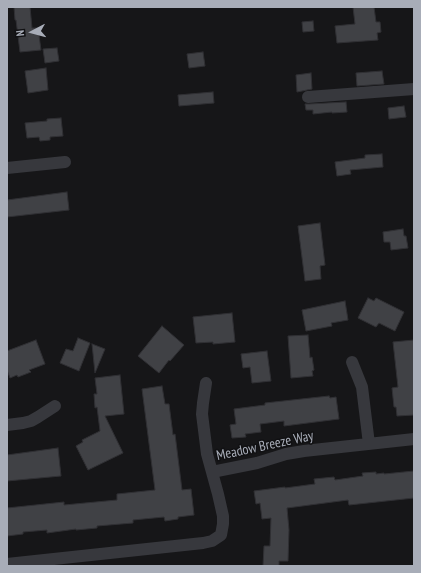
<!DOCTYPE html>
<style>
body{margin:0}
#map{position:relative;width:421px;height:573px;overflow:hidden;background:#161618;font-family:"PT Sans Narrow",sans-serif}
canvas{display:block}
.frame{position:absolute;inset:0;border:8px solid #a8adb8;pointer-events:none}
.north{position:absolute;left:12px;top:12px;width:40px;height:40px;-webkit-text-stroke:3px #111113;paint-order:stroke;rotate:264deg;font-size:11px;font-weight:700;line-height:16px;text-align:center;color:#a8adb8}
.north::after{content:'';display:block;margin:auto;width:14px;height:18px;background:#a8adb8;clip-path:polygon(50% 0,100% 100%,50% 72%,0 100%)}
</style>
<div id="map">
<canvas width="421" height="573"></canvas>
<div class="frame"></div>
<div class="north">N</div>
</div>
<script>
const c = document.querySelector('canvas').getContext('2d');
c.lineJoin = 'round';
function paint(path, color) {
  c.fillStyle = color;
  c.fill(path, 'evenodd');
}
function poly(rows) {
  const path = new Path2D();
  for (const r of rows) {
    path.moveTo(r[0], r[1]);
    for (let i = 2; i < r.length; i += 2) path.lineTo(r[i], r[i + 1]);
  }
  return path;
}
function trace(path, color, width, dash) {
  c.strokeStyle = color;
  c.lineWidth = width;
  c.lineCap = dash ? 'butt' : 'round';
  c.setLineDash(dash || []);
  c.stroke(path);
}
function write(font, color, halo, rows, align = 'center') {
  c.font = font + ' "PT Sans Narrow",sans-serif';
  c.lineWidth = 3;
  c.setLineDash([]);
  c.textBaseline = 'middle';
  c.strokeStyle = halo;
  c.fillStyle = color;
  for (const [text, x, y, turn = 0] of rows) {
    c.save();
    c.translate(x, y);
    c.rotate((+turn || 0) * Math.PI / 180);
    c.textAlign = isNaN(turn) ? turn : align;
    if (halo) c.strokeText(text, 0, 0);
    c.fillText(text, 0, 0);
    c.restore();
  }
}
const building = poly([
 [14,7,30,7,32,28,38,28,41,50,20,52,16,20,15,20,14,7],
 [353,7,374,7,376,22,380,22,381,32,377,33,378,40,337,43,335,26,355,24,353,7],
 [313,21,314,31,303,32,302,22,313,21],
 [57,48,59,61,45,63,43,49,57,48],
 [203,52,205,66,189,68,187,54,203,52],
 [46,68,48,90,28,93,25,71,46,68],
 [382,71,384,84,357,86,356,73,382,71],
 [311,73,312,89,297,92,296,75,311,73],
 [213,92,214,103,179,106,178,95,213,92],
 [346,102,347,112,332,113,332,112,313,114,313,110,306,110,305,104,309,104,346,102],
 [404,106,406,117,389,119,388,108,404,106],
 [61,118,63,136,50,137,50,140,40,141,39,137,27,138,25,123,47,121,47,119,61,118],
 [382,154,383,167,350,170,351,174,337,176,335,162,365,158,365,155,382,154],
 [67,192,69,210,7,217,7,200,67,192],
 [320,223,325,265,320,266,321,279,305,281,298,226,320,223],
 [403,229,404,236,406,236,408,248,391,250,390,242,384,242,383,232,403,229],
 [368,298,374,301,376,298,404,312,395,331,379,323,376,327,358,318,368,298],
 [345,301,348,320,331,323,332,326,306,331,302,310,345,301],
 [232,313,235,342,213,344,213,342,196,343,193,317,232,313],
 [162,326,184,345,170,361,169,360,159,373,138,356,162,326],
 [308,335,310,358,312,357,314,370,312,371,313,376,291,378,288,336,308,335],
 [78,338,90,343,79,371,60,363,66,349,73,351,78,338],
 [36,340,45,364,29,370,31,372,18,377,17,375,10,378,7,370,7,351,36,340],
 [414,340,414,415,397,416,396,407,394,407,392,388,398,387,393,342,414,340],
 [92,344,105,349,95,373,92,344],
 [267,351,271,381,252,383,250,367,243,368,241,354,267,351],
 [120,375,124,414,105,416,123,453,88,470,76,446,83,442,82,440,100,431,97,407,95,408,94,394,97,394,95,378,120,375],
 [162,386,165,404,169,404,173,435,175,434,182,490,191,489,194,515,178,517,178,519,165,521,164,517,133,520,133,523,97,526,97,528,76,530,76,529,47,533,47,530,23,532,23,534,7,536,7,508,64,502,64,505,117,500,117,494,155,490,142,389,162,386],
 [329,396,330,398,336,397,339,419,284,426,284,421,260,424,261,432,245,434,246,437,232,438,230,425,236,424,234,409,265,405,265,403,329,396],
 [58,448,61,476,7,481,7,455,58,448],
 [414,471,414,498,349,505,348,500,287,508,289,530,288,561,279,561,279,566,263,566,264,546,270,546,271,518,262,519,260,503,256,504,254,491,285,487,285,488,315,484,314,479,334,477,335,480,363,476,362,473,376,472,376,474,384,473,384,474,414,471]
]);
const minor = poly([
 [308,97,414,89],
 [7,168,65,162],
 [352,362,362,387,369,444],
 [7,425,23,423,31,421,38,417,55,406],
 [212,472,257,463,286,454,304,451,414,439],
 [7,564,203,543,212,541,221,535,223,524,223,516,218,494,207,454,202,414,203,403,206,383]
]);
const streetNames = [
 ["Meadow Breeze Way",265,446,-12]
];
paint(building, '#404145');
trace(building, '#303034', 1);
trace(minor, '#37383d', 12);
write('14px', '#a8adb8', '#111113', streetNames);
</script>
